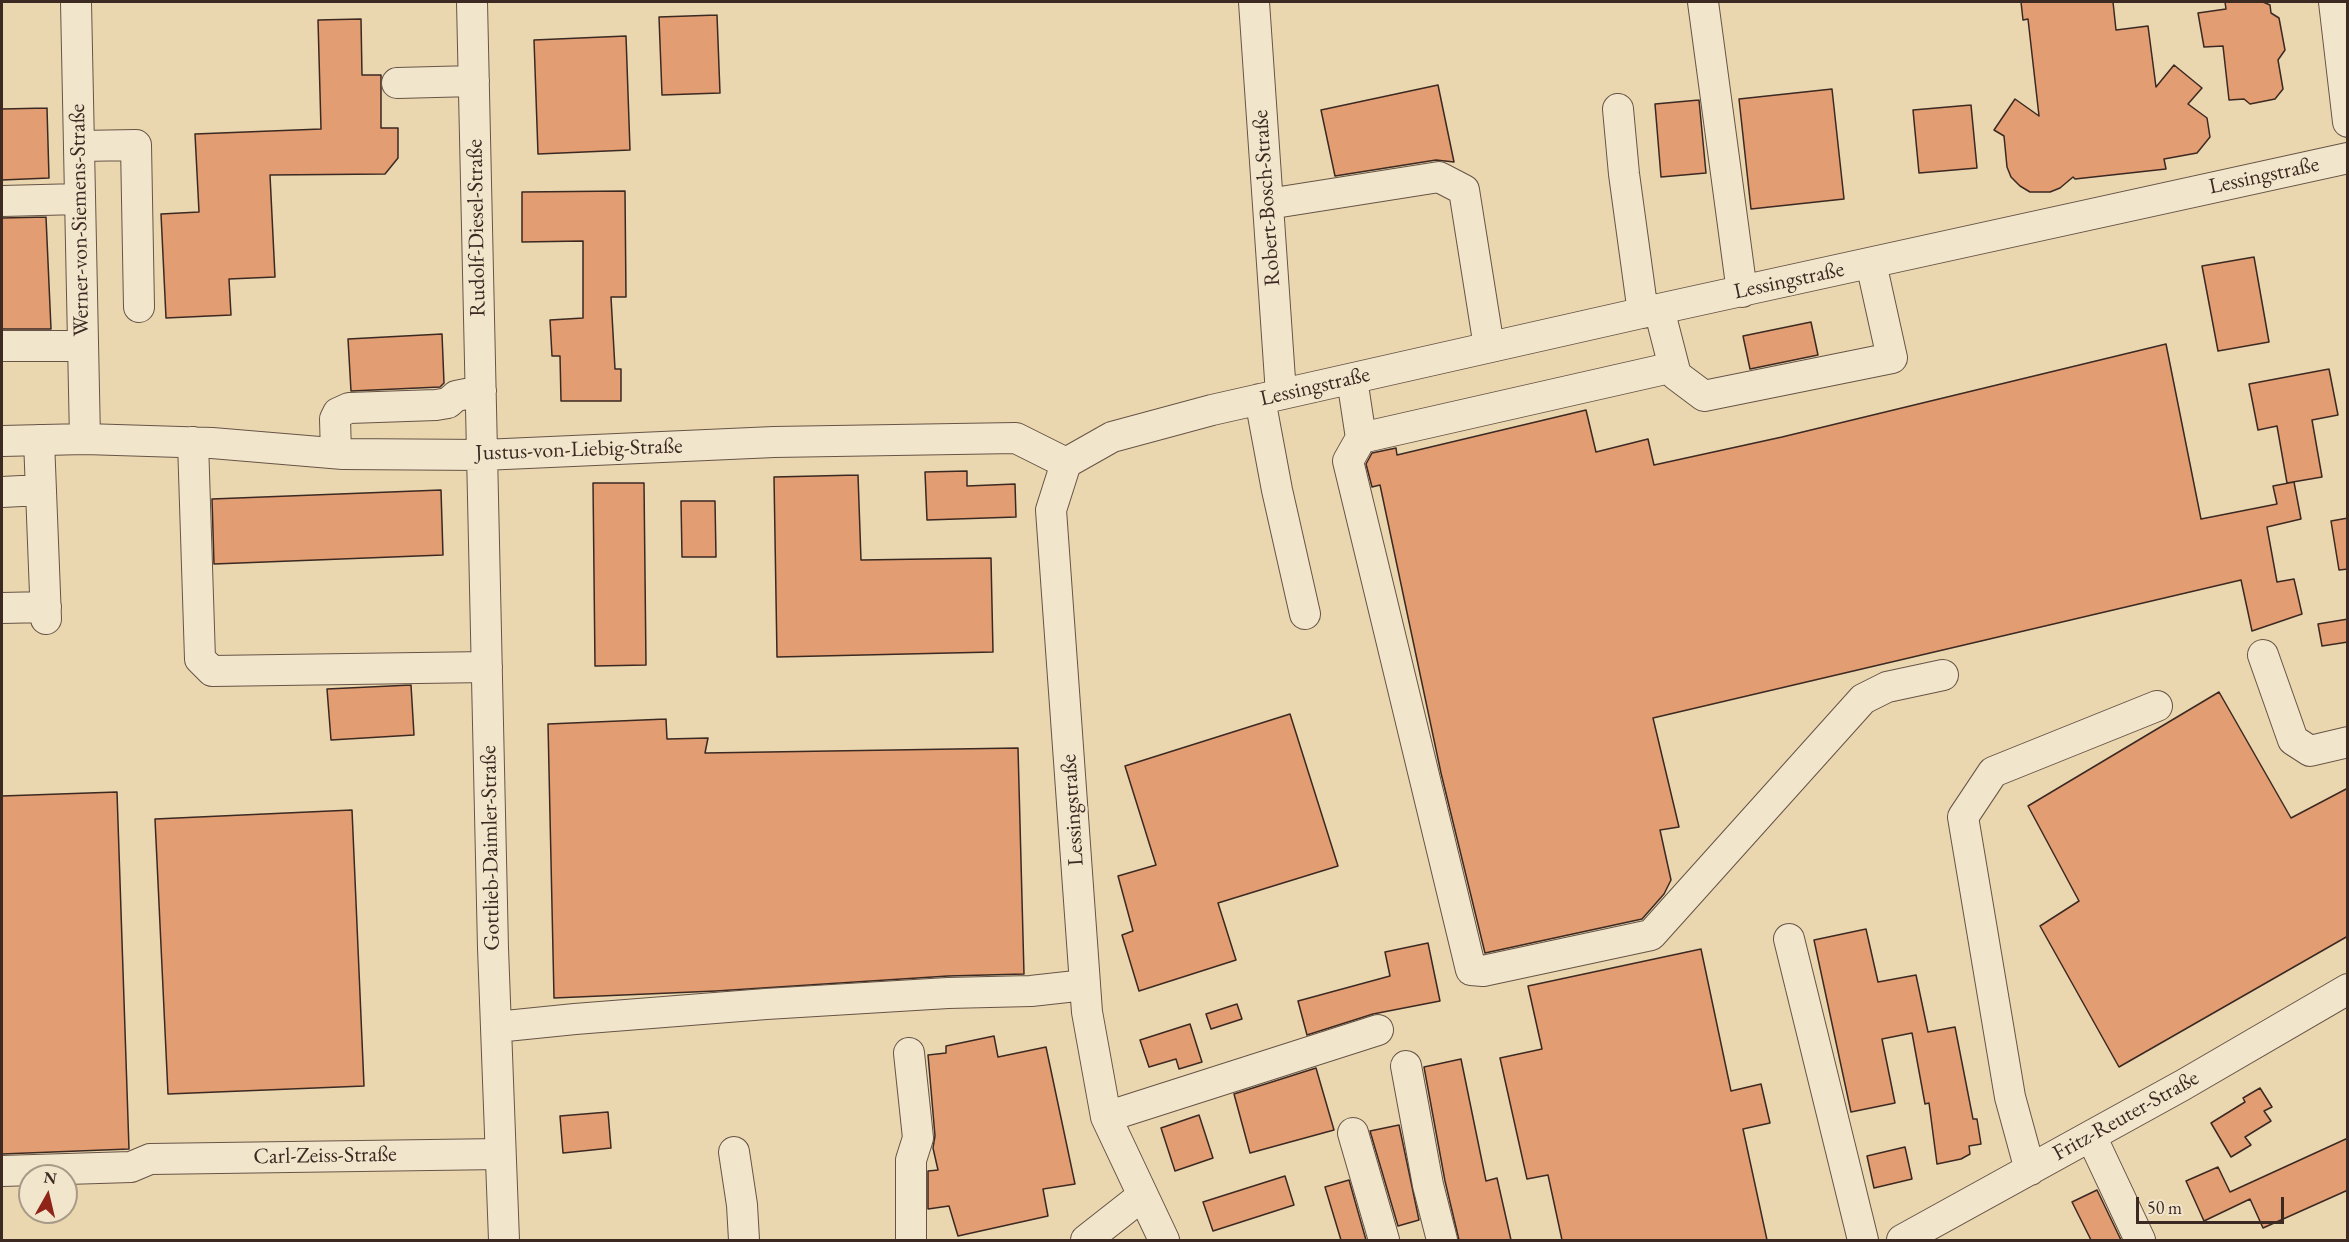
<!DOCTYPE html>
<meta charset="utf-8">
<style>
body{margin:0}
#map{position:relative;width:2349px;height:1242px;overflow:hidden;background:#ead7b0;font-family:"EB Garamond",serif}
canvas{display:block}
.frame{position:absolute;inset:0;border:3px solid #3b2922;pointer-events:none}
.north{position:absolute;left:18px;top:1164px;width:60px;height:60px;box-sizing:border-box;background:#f1e5cc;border:2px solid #a89a88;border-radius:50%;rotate:8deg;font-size:16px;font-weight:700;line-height:24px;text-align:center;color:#3b2922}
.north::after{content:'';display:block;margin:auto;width:21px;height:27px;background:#8f2418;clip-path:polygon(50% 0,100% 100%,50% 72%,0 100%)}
.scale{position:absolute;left:2136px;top:1197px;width:148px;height:27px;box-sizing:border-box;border:3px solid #3b2922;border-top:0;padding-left:8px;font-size:18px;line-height:21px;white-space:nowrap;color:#3b2922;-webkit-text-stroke:4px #f1e5cc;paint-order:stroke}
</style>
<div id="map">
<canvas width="2349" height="1242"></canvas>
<div class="frame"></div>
<div class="north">N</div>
<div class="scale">50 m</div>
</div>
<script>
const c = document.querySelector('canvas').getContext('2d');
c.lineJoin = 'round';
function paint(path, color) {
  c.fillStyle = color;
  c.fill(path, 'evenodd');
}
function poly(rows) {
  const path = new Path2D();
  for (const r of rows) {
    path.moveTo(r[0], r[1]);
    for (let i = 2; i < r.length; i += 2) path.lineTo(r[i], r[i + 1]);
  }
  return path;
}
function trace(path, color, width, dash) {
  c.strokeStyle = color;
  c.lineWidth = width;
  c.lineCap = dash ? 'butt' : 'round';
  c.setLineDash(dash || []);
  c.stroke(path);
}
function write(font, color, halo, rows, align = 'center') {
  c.font = font + ' "EB Garamond",serif';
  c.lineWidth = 4.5;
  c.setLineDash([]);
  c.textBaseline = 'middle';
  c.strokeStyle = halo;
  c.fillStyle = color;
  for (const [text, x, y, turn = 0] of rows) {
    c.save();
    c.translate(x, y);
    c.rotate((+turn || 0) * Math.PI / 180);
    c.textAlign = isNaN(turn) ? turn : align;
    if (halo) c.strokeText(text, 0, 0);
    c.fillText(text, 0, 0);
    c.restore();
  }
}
const building = poly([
 [2021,2,2113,2,2116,30,2148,26,2156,87,2174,65,2202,88,2188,104,2207,118,2210,137,2197,153,2164,159,2166,169,2075,179,2073,177,2060,188,2050,192,2030,192,2020,186,2011,177,2007,167,2004,136,1994,130,2015,99,2039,116,2028,19,2023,20,2021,2],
 [2225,2,2263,2,2270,5,2271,13,2279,18,2285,50,2278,60,2283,89,2275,99,2250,104,2244,99,2229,100,2223,46,2204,47,2198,13,2226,9,2225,2],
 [717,15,720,93,662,95,659,17,717,15],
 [361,19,362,75,381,75,381,128,398,128,398,158,385,174,270,175,275,277,229,279,231,315,166,318,161,214,199,212,195,134,321,129,318,20,361,19],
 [626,36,630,150,538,154,534,40,626,36],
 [1438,85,1454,162,1436,160,1335,176,1321,110,1438,85],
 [1832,89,1844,199,1751,209,1739,99,1832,89],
 [1699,100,1706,173,1661,177,1655,104,1699,100],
 [1971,105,1977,168,1919,173,1913,110,1971,105],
 [47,108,49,178,2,180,2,109,47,108],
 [625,191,626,297,611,297,615,369,621,369,621,401,561,401,560,356,552,356,550,320,583,318,583,241,522,242,522,192,625,191],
 [46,217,51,329,2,329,2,218,46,217],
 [2254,257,2269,342,2218,351,2202,266,2254,257],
 [1811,322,1818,355,1750,369,1743,336,1811,322],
 [442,334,444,383,440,387,351,391,348,339,442,334],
 [2166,344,2201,519,2277,504,2273,486,2294,482,2301,519,2267,527,2277,582,2294,579,2302,614,2252,631,2241,580,1653,718,1679,827,1660,830,1671,880,1664,894,1642,919,1485,953,1441,773,1380,485,1372,487,1366,464,1372,453,1396,448,1397,455,1586,410,1596,452,1648,439,1654,465,1782,437,2166,344],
 [2329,369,2338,415,2312,420,2322,477,2287,483,2277,426,2258,430,2249,384,2329,369],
 [967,471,967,486,1015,484,1016,517,927,520,925,472,967,471],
 [858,475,861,560,991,558,993,652,777,657,774,477,858,475],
 [593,483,644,483,646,665,595,666,593,483],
 [441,490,443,555,214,564,212,499,441,490],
 [681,501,715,501,716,557,682,557,681,501],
 [2348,518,2348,569,2339,570,2331,521,2348,518],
 [2348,619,2348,642,2322,646,2318,624,2348,619],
 [411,685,414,735,331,740,327,689,411,685],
 [2219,692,2291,818,2348,788,2348,936,2119,1067,2040,926,2079,901,2028,806,2219,692],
 [1290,714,1338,866,1218,903,1236,960,1139,991,1122,935,1133,931,1118,876,1156,865,1125,766,1290,714],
 [666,719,667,739,708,738,705,753,1018,748,1024,974,948,976,716,991,554,998,548,724,666,719],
 [117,792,129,1149,2,1154,2,796,117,792],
 [352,810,364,1086,168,1094,155,819,352,810],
 [1866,929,1878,982,1916,975,1928,1032,1955,1027,1973,1119,1977,1119,1981,1144,1969,1146,1970,1154,1961,1159,1937,1164,1929,1103,1925,1104,1912,1033,1882,1039,1895,1103,1851,1112,1814,940,1866,929],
 [1428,943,1440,1001,1373,1014,1307,1035,1298,1001,1390,976,1385,952,1428,943],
 [1701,949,1731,1091,1761,1084,1770,1123,1743,1129,1767,1240,1562,1240,1548,1175,1527,1179,1500,1058,1542,1049,1528,986,1701,949],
 [1237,1004,1242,1019,1211,1029,1206,1014,1237,1004],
 [1190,1024,1202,1062,1179,1069,1176,1059,1149,1067,1140,1040,1190,1024],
 [994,1036,998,1057,1046,1047,1075,1184,1043,1189,1048,1216,958,1236,949,1206,928,1209,928,1171,938,1170,933,1148,935,1136,928,1055,946,1053,946,1046,994,1036],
 [1461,1059,1486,1181,1497,1178,1511,1240,1459,1240,1445,1181,1424,1067,1461,1059],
 [1316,1068,1334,1130,1250,1153,1234,1094,1316,1068],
 [2260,1088,2272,1107,2264,1111,2271,1121,2245,1137,2251,1145,2231,1157,2211,1123,2245,1102,2243,1098,2260,1088],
 [608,1112,611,1148,563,1153,560,1116,608,1112],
 [1199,1115,1213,1158,1175,1171,1161,1128,1199,1115],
 [1399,1125,1419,1220,1398,1226,1370,1131,1399,1125],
 [2348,1138,2348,1190,2263,1228,2250,1199,2204,1221,2186,1181,2218,1167,2230,1192,2348,1138],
 [1905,1147,1912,1179,1874,1188,1867,1156,1905,1147],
 [1285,1176,1294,1205,1213,1231,1203,1202,1285,1176],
 [1349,1180,1366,1240,1341,1240,1325,1187,1349,1180],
 [2097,1190,2121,1240,2091,1240,2072,1202,2097,1190]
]);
const minor = poly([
 [76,2,85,439],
 [472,2,493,948,504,1240],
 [1254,2,1281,394],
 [1703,2,1742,292],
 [2334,2,2348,122],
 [397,83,474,81],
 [1618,109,1624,174,1643,313],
 [79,146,136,145,139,307],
 [2,201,80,199],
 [1268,204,1439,177,1464,190,1489,347],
 [1659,309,1676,375,1704,396,1892,358,1871,263],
 [2,346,83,346],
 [1352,379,1361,438,1348,461,1471,970,1483,971,1651,935,1863,699,1887,687,1943,675],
 [1260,399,1277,490,1305,614],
 [1361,438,1674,367],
 [39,440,46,619],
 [2,441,85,439,212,443,343,454,483,455,774,442,1016,438,1066,463],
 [193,442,200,659,212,671,487,667],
 [336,453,335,419,338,413,349,408,436,405,448,403,456,396,481,391],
 [2,492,41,490],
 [2,608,46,607],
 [2263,655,2293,740,2310,751,2348,742],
 [1789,939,1863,1240],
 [496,1027,575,1019,766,1004,948,993,1031,991,1085,985],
 [909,1053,918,1138,911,1160,911,1240],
 [1406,1066,1428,1185,1442,1240],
 [1106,1117,1378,1030],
 [1353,1133,1384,1240],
 [2091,1136,2140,1240],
 [734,1152,742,1205,744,1240],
 [2030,1170,2010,1097,1963,817,1993,772,2157,706],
 [2,1171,131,1167,150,1159,500,1154],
 [1086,1240,1142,1196],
 [1164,1240,1106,1117,1087,1012,1051,510,1066,463,1112,437,1212,410,1659,309,2348,158],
 [1902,1240,2183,1085,2348,989]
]);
const streetNames = [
 ["Lessingstraße",2264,176,-12],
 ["Robert-Bosch-Straße",1267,198,-94],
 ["Werner-von-Siemens-Straße",80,220,-91],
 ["Rudolf-Diesel-Straße",477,228,-91],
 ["Lessingstraße",1789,281,-12],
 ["Lessingstraße",1315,387,-13],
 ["Justus-von-Liebig-Straße",579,450,-2],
 ["Lessingstraße",1073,810,-94],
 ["Gottlieb-Daimler-Straße",491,848,-91],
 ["Fritz-Reuter-Straße",2126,1116,-29],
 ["Carl-Zeiss-Straße",325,1156,-1]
];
paint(building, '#e29d72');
trace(building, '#3b2922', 1.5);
trace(minor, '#675446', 32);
trace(minor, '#f1e5cc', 30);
write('22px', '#3b2922', '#f1e5cc', streetNames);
</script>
